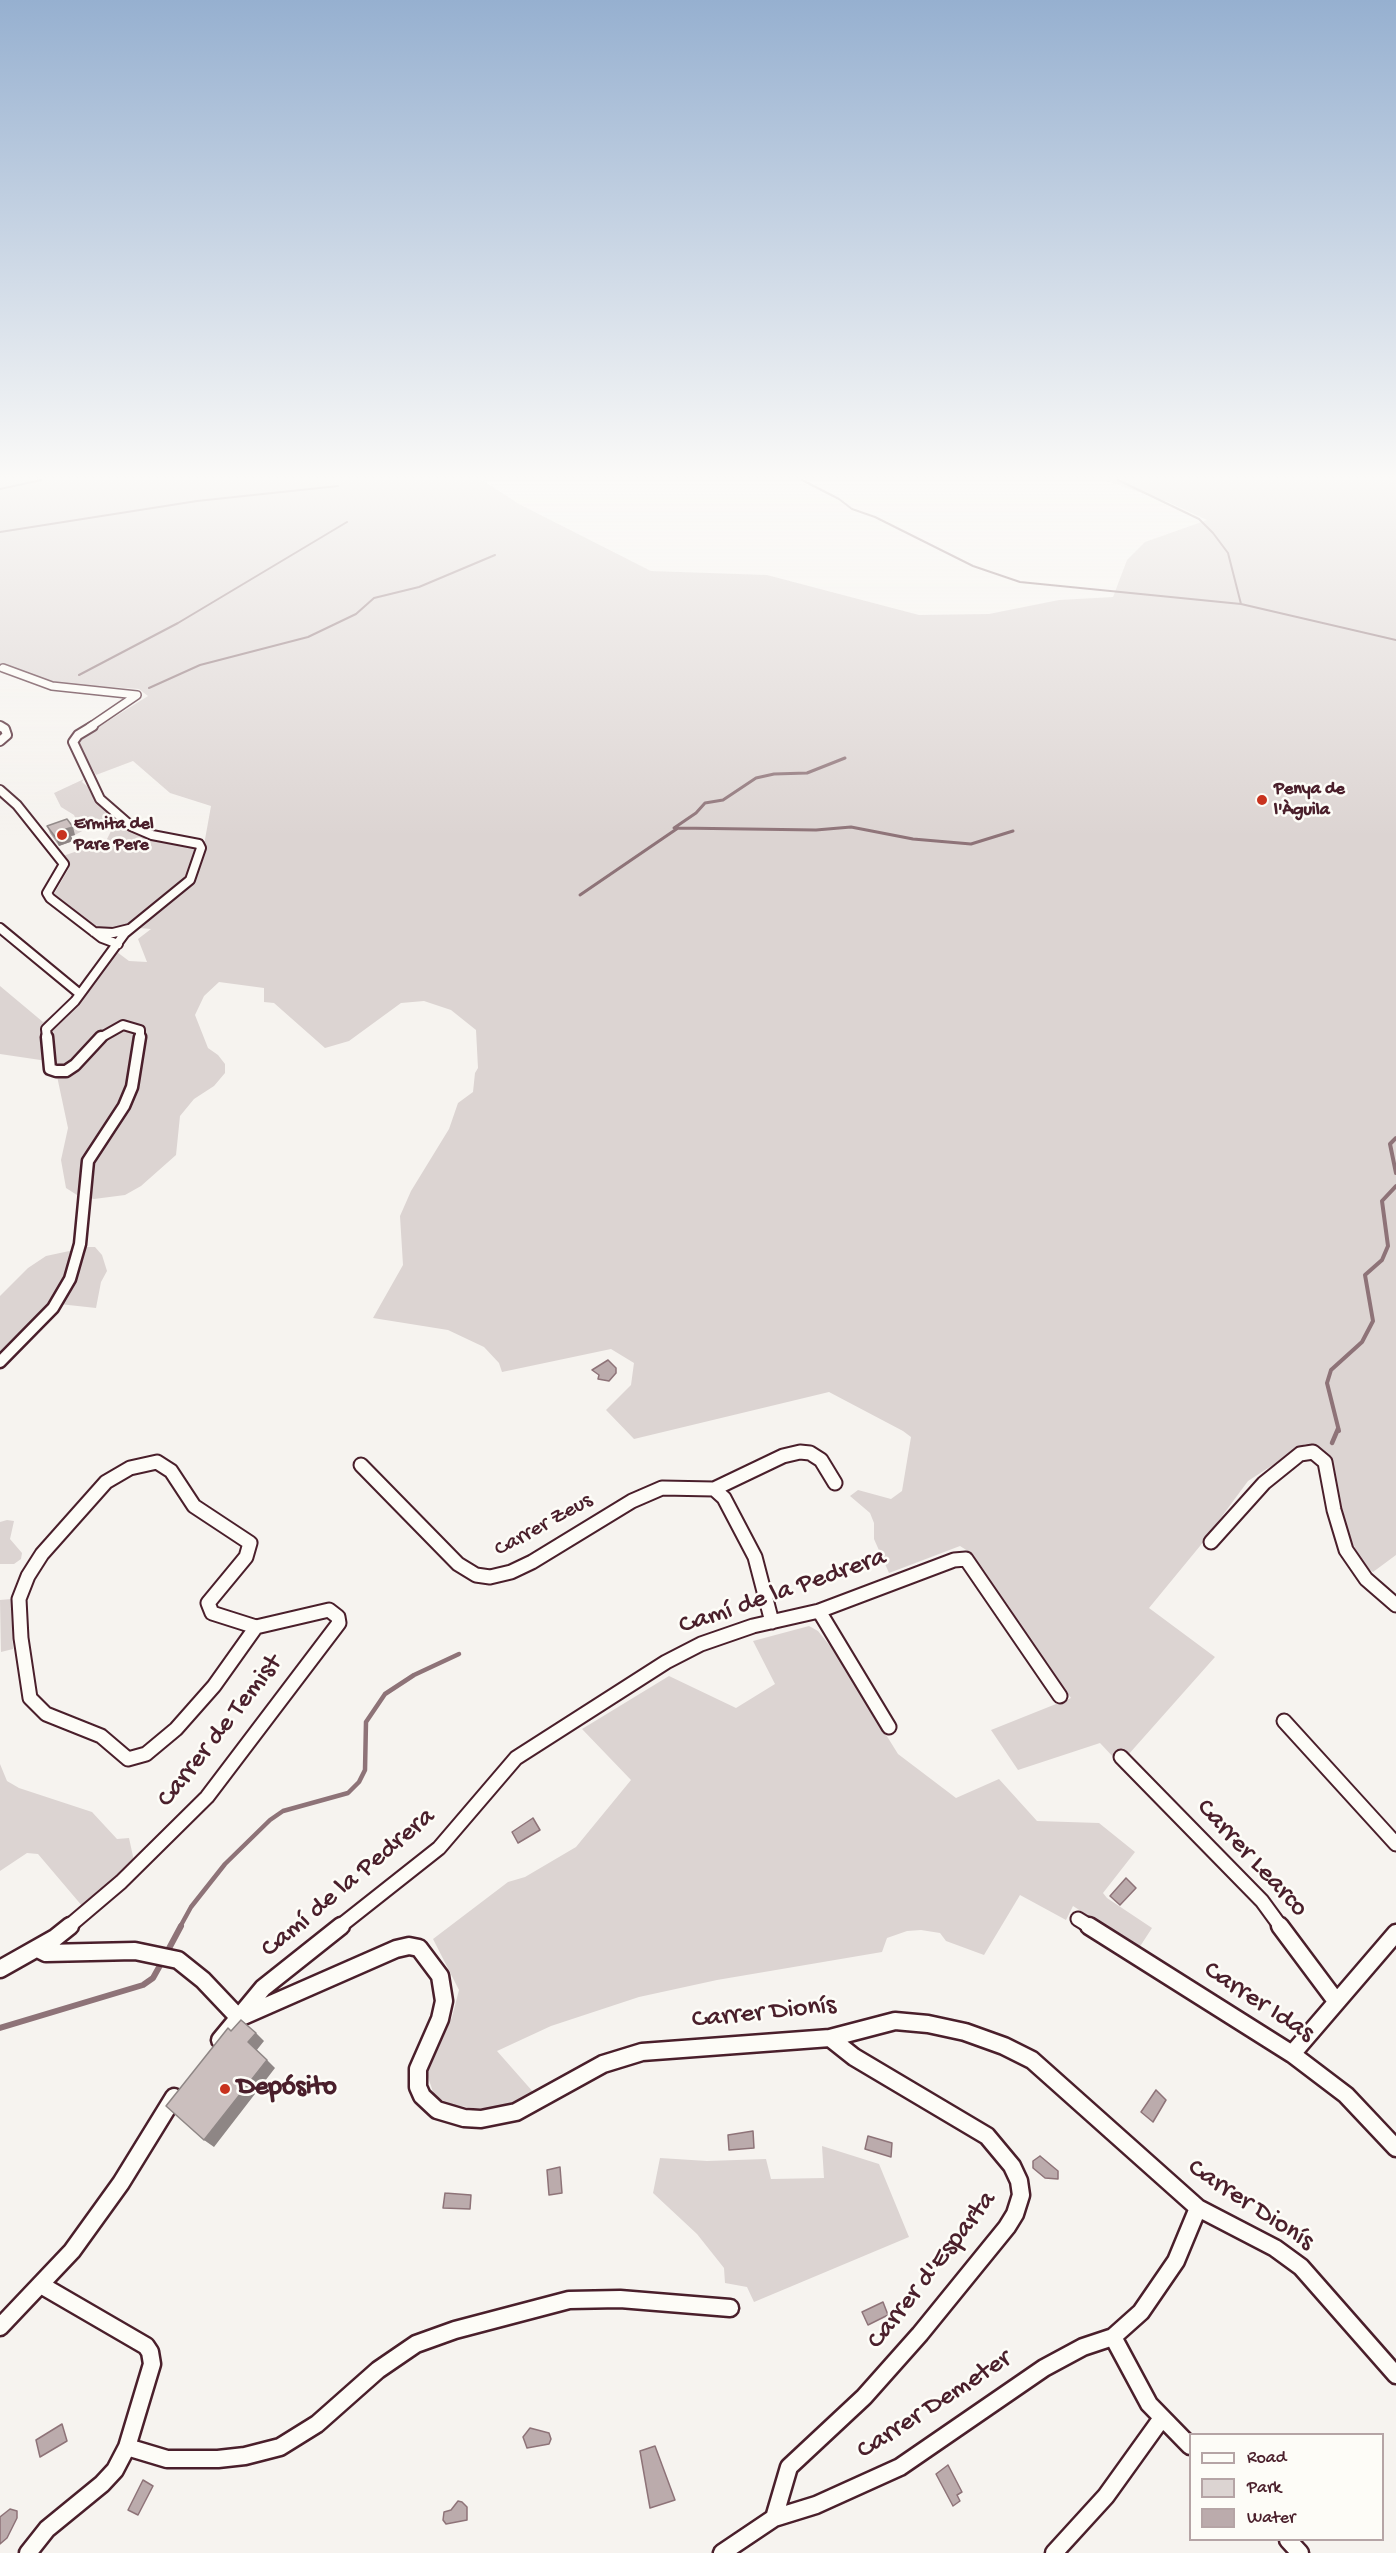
<!DOCTYPE html>
<meta charset="utf-8">
<style>
body{margin:0}
#map{position:relative;width:1396px;height:2553px;overflow:hidden;background:#f6f3ef;font-family:"Gochi Hand",sans-serif}
canvas{display:block}
.legend{position:absolute;left:1189px;top:2433px;width:195px;height:108px;box-sizing:border-box;background:#fdfcf7;border:2px solid #b5a4a5;margin:0;padding:8px 10px;list-style:none;font-size:18px;color:#4a1f2b}
.legend li{display:flex;align-items:center;gap:12px;height:30px}
.legend b{width:30px;border:2px solid #b5a4a5}
</style>
<div id="map">
<canvas width="1396" height="2553"></canvas>
<ul class="legend">
<li><b style="height:8px;background:#fdfcf7"></b>Road</li>
<li><b style="height:16px;background:#dcd4d2"></b>Park</li>
<li><b style="height:16px;background:#bbabac"></b>Water</li>
</ul>
</div>
<script>
const c = document.querySelector('canvas').getContext('2d');
c.lineJoin = 'round';
function paint(path, color) {
  c.fillStyle = color;
  c.fill(path, 'evenodd');
}
function poly(rows) {
  const path = new Path2D();
  for (const r of rows) {
    path.moveTo(r[0], r[1]);
    for (let i = 2; i < r.length; i += 2) path.lineTo(r[i], r[i + 1]);
  }
  return path;
}
function trace(path, color, width, dash) {
  c.strokeStyle = color;
  c.lineWidth = width;
  c.lineCap = dash ? 'butt' : 'round';
  c.setLineDash(dash || []);
  c.stroke(path);
}
function write(font, color, halo, rows, align = 'center') {
  c.font = font + ' "Gochi Hand",sans-serif';
  c.lineWidth = 5;
  c.setLineDash([]);
  c.textBaseline = 'middle';
  c.strokeStyle = halo;
  c.fillStyle = color;
  for (const [text, x, y, turn = 0] of rows) {
    c.save();
    c.translate(x, y);
    c.rotate((+turn || 0) * Math.PI / 180);
    c.textAlign = isNaN(turn) ? turn : align;
    if (halo) c.strokeText(text, 0, 0);
    c.fillText(text, 0, 0);
    c.restore();
  }
}
const green = poly([
 [0,480,482,480,519,504,651,571,767,575,919,615,989,614,1059,600,1113,597,1127,560,1145,542,1207,520,1168,502,1104,480,1396,480,1396,1555,1373,1572,1363,1565,1348,1533,1331,1462,1323,1450,1305,1444,1248,1481,1200,1546,1149,1608,1215,1657,1128,1755,1115,1759,1100,1743,1018,1770,991,1730,1071,1698,971,1553,960,1546,889,1573,874,1539,874,1523,870,1513,850,1496,858,1490,891,1499,902,1491,911,1437,903,1431,829,1392,634,1439,606,1410,631,1385,634,1363,611,1349,502,1372,499,1363,484,1347,448,1330,373,1318,403,1265,400,1216,411,1191,449,1129,458,1103,473,1092,475,1073,478,1068,476,1030,451,1010,424,1001,401,1003,349,1041,325,1048,274,1003,264,1002,264,988,219,982,204,996,195,1015,208,1048,218,1055,225,1064,225,1073,214,1086,194,1099,180,1116,176,1155,141,1186,125,1195,94,1199,77,1195,66,1188,61,1160,68,1128,54,1062,0,1054,0,986,43,1022,72,1000,84,978,108,951,113,949,129,961,147,962,138,939,151,929,127,927,101,930,54,894,69,868,69,863,63,856,106,841,111,831,93,825,75,835,69,826,76,820,74,815,61,807,54,793,84,779,82,782,88,787,95,801,109,815,127,829,164,842,204,845,211,806,170,793,133,761,96,775,79,745,81,738,148,696,139,689,49,683,0,665],
 [88,1247,95,1247,102,1255,107,1271,101,1282,96,1308,50,1303,0,1356,0,1296,28,1268,46,1256],
 [7,1520,14,1521,10,1539,22,1553,21,1559,14,1564,0,1564,0,1522],
 [11,1599,13,1649,1,1652,0,1600],
 [809,1626,818,1631,834,1651,898,1754,956,1798,999,1779,1037,1821,1099,1823,1135,1852,1103,1893,1107,1898,1152,1928,1139,1948,1073,1906,1066,1920,1020,1895,984,1955,946,1941,940,1933,921,1930,907,1931,887,1938,882,1952,717,1980,639,1997,551,2026,497,2051,534,2093,518,2101,499,2108,473,2108,448,2104,434,2095,427,2074,452,2017,459,1990,433,1939,508,1882,525,1877,576,1847,631,1780,582,1729,669,1676,736,1708,775,1684,753,1641],
 [0,1764,7,1781,19,1788,92,1812,117,1839,129,1838,134,1861,83,1907,38,1854,27,1853,0,1871],
 [822,2146,879,2164,909,2237,754,2302,747,2287,725,2283,724,2268,697,2234,653,2193,660,2158,707,2161,766,2159,771,2179,824,2178]
]);
const water = poly([
 [608,1360,616,1368,616,1373,609,1381,598,1379,599,1375,592,1370,608,1360],
 [533,1818,540,1830,518,1843,512,1832,533,1818],
 [1126,1878,1136,1888,1120,1905,1110,1896,1126,1878],
 [1156,2090,1166,2100,1153,2122,1141,2112,1156,2090],
 [753,2131,754,2148,729,2150,728,2135,753,2131],
 [868,2136,892,2143,891,2157,865,2149,868,2136],
 [1040,2156,1058,2171,1058,2179,1045,2178,1033,2168,1033,2161,1040,2156],
 [560,2167,562,2193,549,2195,547,2170,560,2167],
 [445,2193,471,2195,470,2209,443,2208,445,2193],
 [883,2302,888,2315,868,2325,862,2312,883,2302],
 [62,2424,67,2441,40,2457,36,2440,62,2424],
 [530,2428,549,2433,551,2439,549,2444,527,2448,523,2437,530,2428],
 [655,2446,675,2500,650,2508,640,2451,655,2446],
 [948,2465,962,2492,957,2495,960,2501,953,2506,936,2474,948,2465],
 [143,2480,153,2486,138,2515,128,2510,143,2480],
 [458,2501,462,2502,467,2507,467,2520,446,2524,443,2520,444,2512,451,2510,458,2501],
 [10,2509,17,2511,17,2518,7,2538,0,2544,0,2517,10,2509]
]);
const streamFar4 = poly([
 [802,480,839,499,852,509,875,517,973,566,1020,582,1241,604,1396,640],
 [1118,480,1199,519,1213,533,1228,553,1241,604],
 [0,489,41,480],
 [0,532,197,501,338,486],
 [79,675,178,623,347,522],
 [149,688,200,665,308,637,356,614,374,598,419,587,495,555]
]);
const streamFar3 = poly([
 [674,828,696,813,705,803,723,800,756,778,774,774,807,773,845,758],
 [580,895,678,828,816,830,851,827,913,839,971,844,1013,831]
]);
const streamFar2 = poly([
 [1396,1138,1390,1144,1396,1173],
 [1339,1431,1327,1383,1331,1370,1362,1342,1373,1321,1365,1275,1382,1260,1388,1246,1382,1201,1396,1186]
]);
const streamFar1 = poly([
 [1332,1443,1338,1429],
 [180,1927,191,1907,225,1864,270,1820,283,1811,348,1793,359,1782,365,1770,366,1722,385,1694,414,1675,459,1654]
]);
const stream = poly([
 [166,1954,181,1926],
 [0,2028,143,1985,153,1978,163,1960]
]);
const streetFar4 = poly([
 [3,668,52,686,137,695,90,727]
]);
const streetFar3 = poly([
 [0,726,5,729,7,735,0,741],
 [0,790,17,805,64,864,47,893,50,898,102,938,118,944],
 [0,928,80,994],
 [94,932,113,933,129,929],
 [47,1038,46,1029,75,1001,125,933,190,880,201,848,199,844,152,835,131,826,100,799,73,742,78,735,93,726],
 [100,1038,123,1025,140,1030,140,1038]
]);
const streetFar2 = poly([
 [47,1037,50,1069,56,1071,66,1071,75,1065,101,1037],
 [0,1362,53,1308,70,1279,80,1244,88,1161,124,1106,132,1087,140,1037]
]);
const streetFar1 = poly([
 [157,1462,171,1471,194,1506,250,1543,246,1557,208,1603,212,1613,256,1627,214,1686,176,1729,146,1754,128,1759,101,1736,46,1714,30,1698,21,1638,19,1599,28,1576,42,1554,106,1482,130,1468,157,1462],
 [361,1465,458,1564,476,1575,490,1577,511,1572,532,1562,632,1501,662,1488,714,1489,783,1456,800,1452,810,1453,821,1460,835,1483],
 [714,1489,724,1498,755,1557,772,1622],
 [1211,1542,1264,1483,1300,1454,1313,1452,1325,1462,1334,1510,1346,1550,1366,1579,1396,1605],
 [819,1611,889,1727],
 [1284,1721,1396,1844],
 [1121,1757,1262,1901,1281,1927],
 [1078,1919,1091,1927],
 [68,1927,121,1882,207,1797,339,1623,338,1617,329,1610,256,1627],
 [339,1927,439,1848,516,1758,666,1662,701,1644,753,1626,819,1611,954,1560,966,1559,1060,1696]
]);
const street = poly([
 [1089,1926,1292,2054,1346,2095,1396,2148],
 [1280,1926,1336,2001],
 [38,1949,46,1953,135,1951,178,1960,203,1980,239,2018],
 [0,1969,55,1938,70,1926],
 [239,2018,396,1949,409,1946,419,1948,440,1976,444,2001,440,2019,418,2069,418,2087,422,2096,437,2110,464,2118,481,2119,516,2112,603,2064,642,2052,830,2038,895,2021,928,2024,965,2032,1004,2046,1032,2060,1198,2208,1275,2248,1301,2267,1396,2375],
 [220,2040,263,1988,341,1926],
 [1292,2054,1396,1933],
 [41,2285,146,2346,150,2352,152,2364,127,2447],
 [0,2327,72,2251,121,2183,174,2097],
 [1113,2337,1149,2404,1190,2446],
 [774,2518,789,2467,864,2397,920,2334,1007,2227,1015,2214,1021,2195,1019,2181,1012,2166,987,2136,854,2057,830,2038],
 [1288,2540,1300,2553],
 [28,2553,47,2529,102,2484,115,2470,127,2447,167,2459,218,2459,245,2456,280,2447,317,2424,378,2370,416,2344,455,2330,569,2300,620,2299,730,2308],
 [722,2553,774,2518,816,2505,900,2467,1044,2368,1083,2347,1113,2337,1141,2312,1176,2261,1198,2208],
 [1054,2553,1106,2496,1162,2418]
]);
const wall = poly([
 [47,826,75,835,71,836,73,841,59,846,50,833]
]);
const shadedWall = poly([
 [73,827,75,835,71,836,73,841,59,846,56,838,66,829],
 [256,2033,264,2041,256,2051,248,2042],
 [267,2060,275,2068,214,2147,204,2140]
]);
const building = poly([
 [67,819,73,827,66,829,70,834,56,838,47,826,67,819],
 [241,2020,256,2033,248,2042,267,2060,204,2140,166,2106,228,2028,231,2031,241,2020]
]);
const markers = [
 [1262,800,6,"#c8321e"],
 [62,835,6,"#c8321e"],
 [225,2089,6,"#c8321e"]
];
const farPoinames = [
 ["Penya de",1274,790],
 ["l'Àguila",1274,811],
 ["Ermita del",74,825],
 ["Pare Pere",74,846]
];
const streetNames = [
 ["Carrer Zeus",544,1526,-29]
];
const nearStreetnames = [
 ["Camí de la Pedrera",783,1593,-19],
 ["Carrer de Temist",221,1732,-52],
 ["Carrer Learco",1251,1859,47],
 ["Camí de la Pedrera",349,1884,-40],
 ["Carrer Idas",1258,2003,33],
 ["Carrer Dionís",764,2014,-6],
 ["Carrer Dionís",1250,2206,33],
 ["Carrer d'Esparta",933,2271,-52],
 ["Carrer Demeter",935,2406,-33]
];
const nearPoinames = [
 ["Depósito",237,2089]
];
paint(green, '#dcd4d2');
paint(water, '#bbabac');
trace(water, '#8e7378', 1.5);
trace(streamFar4, '#8e7378', 2);
trace(streamFar3, '#8e7378', 3);
trace(streamFar2, '#8e7378', 4);
trace(streamFar1, '#8e7378', 4.5);
trace(stream, '#8e7378', 6);
trace(streetFar4, '#4a1f2b', 10);
trace(streetFar3, '#4a1f2b', 12);
trace(streetFar2, '#4a1f2b', 15);
trace(streetFar1, '#4a1f2b', 17);
trace(street, '#4a1f2b', 21);
trace(streetFar4, '#fdfcf7', 7);
trace(streetFar3, '#fdfcf7', 8);
trace(streetFar2, '#fdfcf7', 10);
trace(streetFar1, '#fdfcf7', 13);
trace(street, '#fdfcf7', 16);
paint(wall, '#afa4a3');
paint(shadedWall, '#8e8685');
paint(building, '#cbbfbe');
trace(building, '#8e8685', 1.5);
const sky = c.createLinearGradient(0, 0, 0, 837);
sky.addColorStop(0, '#96b0d0');
sky.addColorStop(0.57, '#fbfaf8');
sky.addColorStop(1, '#fbfaf800');
c.fillStyle = sky;
c.fillRect(0, 0, 1396, 837);
for (const [x, y, r, color] of markers) {
  const dot = new Path2D();
  dot.arc(x, y, r, 0, 2 * Math.PI);
  c.fillStyle = color;
  c.fill(dot);
  trace(dot, '#fdfcf7', 2);
}
write('bold 18px', '#4a1f2b', '#fdfcf7', farPoinames, 'left');
write('22px', '#4a1f2b', '#fdfcf7', streetNames);
write('27px', '#4a1f2b', '#fdfcf7', nearStreetnames);
write('bold 27px', '#4a1f2b', '#fdfcf7', nearPoinames, 'left');
</script>
